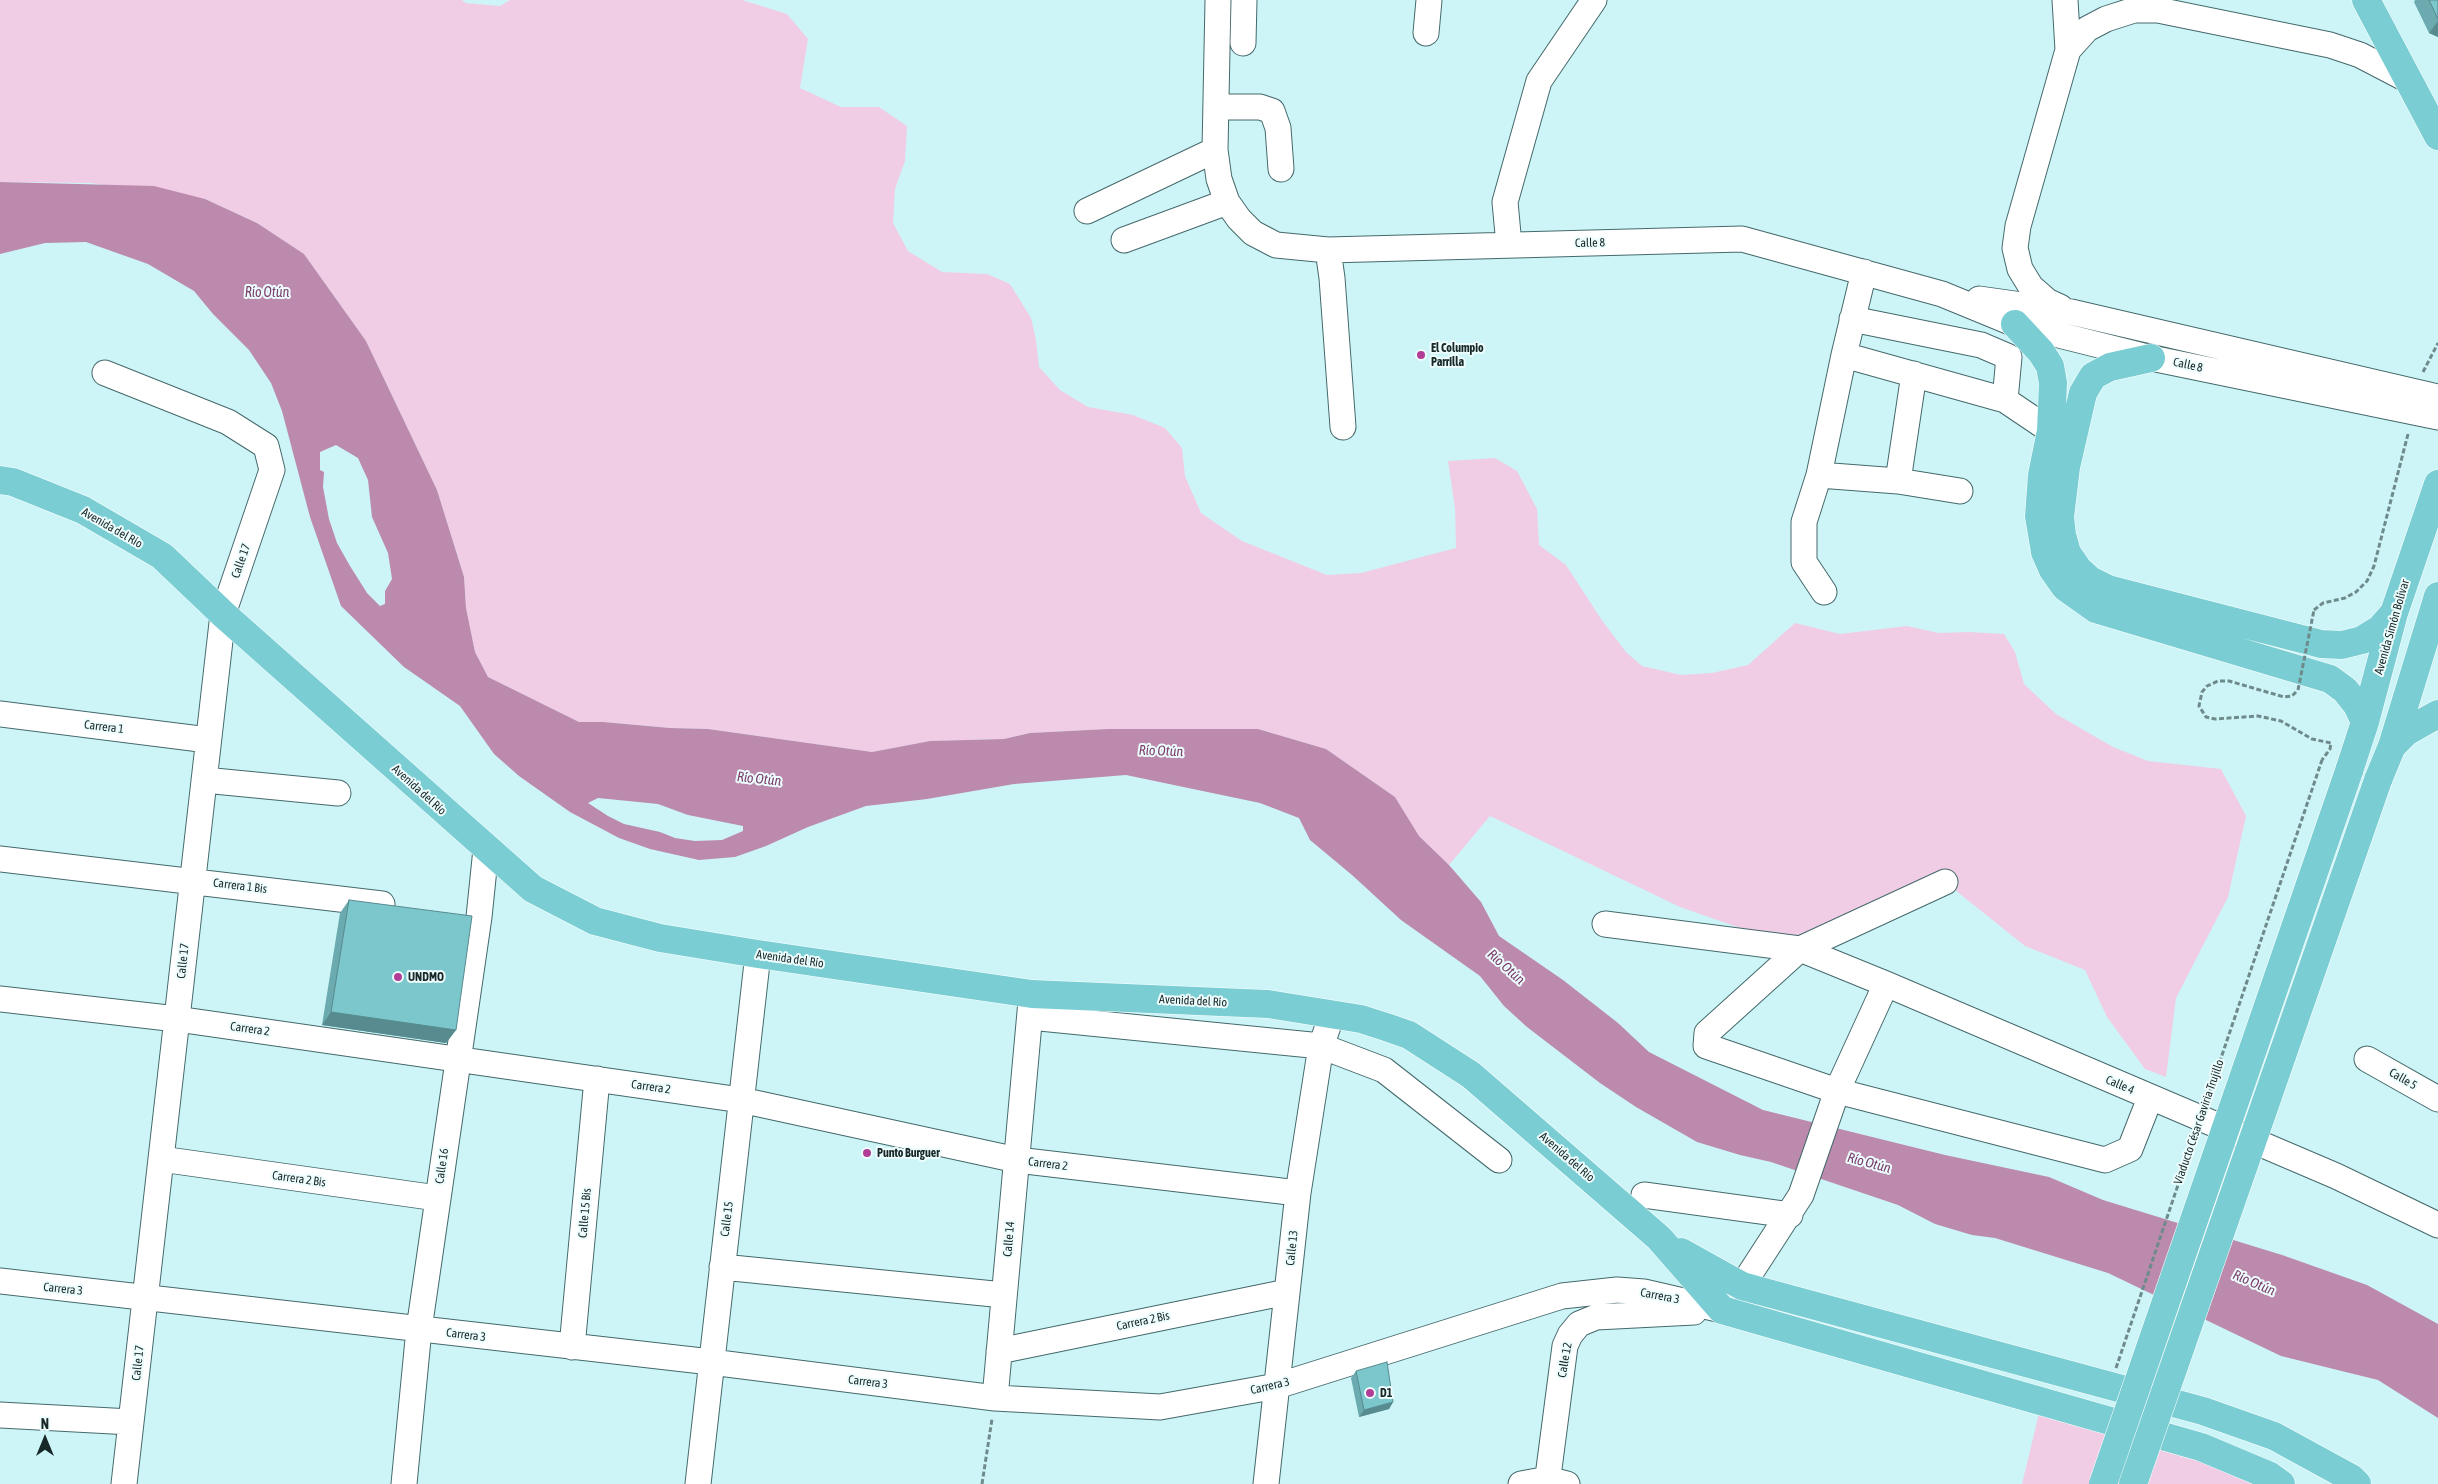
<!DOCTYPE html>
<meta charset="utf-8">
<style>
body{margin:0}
#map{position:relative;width:2438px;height:1484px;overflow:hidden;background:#cdf5f8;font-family:"Asap Condensed",sans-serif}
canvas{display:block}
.north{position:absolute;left:20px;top:1414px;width:50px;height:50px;-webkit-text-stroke:4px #edfdfe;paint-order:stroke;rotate:0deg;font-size:14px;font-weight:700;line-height:20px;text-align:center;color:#182728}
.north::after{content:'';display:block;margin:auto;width:18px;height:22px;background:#182728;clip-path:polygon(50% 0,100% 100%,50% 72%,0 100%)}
</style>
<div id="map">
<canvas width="2438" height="1484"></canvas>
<div class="north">N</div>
</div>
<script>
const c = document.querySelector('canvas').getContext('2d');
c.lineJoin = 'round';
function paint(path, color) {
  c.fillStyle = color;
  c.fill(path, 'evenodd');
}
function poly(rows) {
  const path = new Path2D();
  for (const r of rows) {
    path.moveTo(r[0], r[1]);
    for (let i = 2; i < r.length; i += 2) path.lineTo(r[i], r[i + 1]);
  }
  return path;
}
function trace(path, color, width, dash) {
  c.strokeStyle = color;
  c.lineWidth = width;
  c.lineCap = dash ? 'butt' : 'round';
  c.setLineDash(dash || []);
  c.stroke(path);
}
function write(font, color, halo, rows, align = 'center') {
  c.font = font + ' "Asap Condensed",sans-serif';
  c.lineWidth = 4;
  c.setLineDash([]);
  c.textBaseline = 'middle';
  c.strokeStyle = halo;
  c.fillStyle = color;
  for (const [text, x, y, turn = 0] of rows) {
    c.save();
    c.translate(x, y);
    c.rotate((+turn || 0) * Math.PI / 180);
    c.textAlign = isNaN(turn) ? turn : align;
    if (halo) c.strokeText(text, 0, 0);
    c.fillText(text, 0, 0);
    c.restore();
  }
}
const green = poly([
 [0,0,462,0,466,3,500,6,510,0,742,0,787,14,808,39,800,88,841,107,879,107,907,126,905,161,895,189,893,223,908,251,942,272,987,274,1010,284,1031,318,1036,340,1039,367,1060,390,1088,407,1133,415,1165,428,1182,448,1185,476,1201,513,1242,541,1327,575,1361,573,1456,548,1455,508,1448,461,1495,458,1517,471,1537,509,1539,545,1566,565,1601,619,1626,652,1642,666,1681,675,1712,673,1748,665,1795,623,1840,634,1907,626,1939,633,1969,632,2004,634,2015,652,2024,684,2056,714,2113,747,2148,761,2221,769,2246,816,2228,897,2176,998,2166,1077,2145,1069,2107,1017,2085,970,2025,946,1945,882,1800,949,1680,907,1490,816,1449,865,1419,836,1395,797,1326,749,1258,729,1108,729,1030,733,1004,739,930,741,872,752,708,729,670,728,603,722,579,722,488,677,475,652,466,608,464,577,437,490,366,341,304,254,257,223,205,199,91,183,0,182],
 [2042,1401,2264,1484,2022,1484]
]);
const water = poly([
 [0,182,154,186,205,199,257,223,304,254,366,341,437,490,464,577,466,608,475,652,488,677,579,722,603,722,670,728,708,729,872,752,930,741,1004,739,1030,733,1108,729,1258,729,1326,749,1395,797,1419,836,1449,865,1481,902,1499,936,1563,980,1618,1023,1649,1052,1763,1110,1945,1155,2049,1177,2103,1200,2282,1255,2367,1285,2438,1324,2438,1418,2378,1380,2281,1356,2108,1273,1995,1238,1972,1235,1935,1224,1898,1205,1771,1162,1740,1155,1697,1142,1636,1107,1600,1083,1527,1027,1504,1006,1480,976,1401,920,1352,875,1310,840,1299,818,1260,803,1126,775,1014,784,927,799,866,806,808,827,766,846,735,857,699,860,650,849,619,838,570,812,519,776,494,754,460,706,404,667,341,606,310,517,282,411,271,383,249,350,213,314,194,291,148,264,86,242,45,243,0,254],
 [336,445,358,458,368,480,372,517,388,553,392,579,385,591,385,604,380,606,367,593,350,566,337,543,329,519,323,487,324,472,320,470,320,452],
 [598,798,658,804,688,815,743,826,743,831,722,840,695,841,675,838,660,832,624,824,608,816,588,803]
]);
const path = poly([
 [2423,372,2438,343],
 [2314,610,2323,603,2345,598,2356,592,2367,581,2374,566,2408,434],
 [2296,692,2292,696,2284,697,2229,681,2218,681,2207,686,2202,692,2199,706,2206,717,2215,719,2258,716,2281,721,2312,739,2331,743,2330,749,2322,760],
 [982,1484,992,1419]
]);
const minor = poly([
 [1218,0,1215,150,1219,179,1227,202,1239,219,1253,233,1276,245,1328,250,1742,239,1942,294,2015,324,2151,358,2438,417],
 [1426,33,1429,0],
 [1243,43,1244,0],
 [2068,50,2087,29,2106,19,2134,10,2158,10,2330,45,2360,55,2408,80],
 [1216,107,1260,107,1272,111,1278,128,1281,169],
 [1087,211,1215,150],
 [1124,240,1227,202],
 [1509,245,1505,202,1539,81,1594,0],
 [1328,250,1332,278,1343,427],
 [1864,272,1844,355,1819,475,1898,481,1960,491],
 [1979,299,2071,312,2438,397],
 [2060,307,2047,301,2031,287,2020,269,2015,248,2018,226,2068,50,2065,0],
 [1844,355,2005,400,2009,357,1981,345,1852,319],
 [105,373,228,422,266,446,272,470,223,614,124,1484],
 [2005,400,2051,431],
 [1819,475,1804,522,1804,562,1824,592],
 [1898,481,1914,374],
 [0,714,208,740],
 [204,780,338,793],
 [0,859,382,904],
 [1945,882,1800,949,1707,1033,1706,1046,1837,1091,2105,1160,2130,1149,2150,1098],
 [1605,924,1800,949,1886,984,2336,1176,2438,1225],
 [0,999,177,1019,741,1100,1017,1160,1298,1193],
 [1030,1017,1321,1046,1384,1070,1499,1160],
 [2367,1059,2438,1099],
 [161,1159,437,1198],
 [1644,1195,1790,1215],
 [722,1267,1004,1295],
 [0,1281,711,1362,995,1398,1160,1407,1277,1386,1562,1296,1617,1290,1644,1292,1722,1310],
 [1742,1286,1801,1195,1837,1091,1886,984],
 [572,1347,597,1079],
 [999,1351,1287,1292],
 [995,1398,1031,1001],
 [0,1415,131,1422],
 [404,1484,419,1329,479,917,486,849],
 [698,1484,758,954],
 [1266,1484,1298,1193,1321,1046,1332,1015],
 [1521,1484,1548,1479,1567,1484],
 [1547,1484,1565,1346,1570,1335,1579,1324,1596,1317,1694,1312]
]);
const major = poly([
 [2366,0,2438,136],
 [2015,324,2041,352,2050,366,2053,383,2051,431,2042,475,2039,516,2045,552,2053,570,2065,587,2096,609,2330,679,2345,690,2357,705,2365,722],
 [2151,358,2110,367,2093,376,2083,393,2066,467,2060,517,2062,535,2067,553,2078,569,2090,580,2108,589,2321,644,2342,645,2362,640,2380,629,2394,613],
 [0,480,13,482,83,510,162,556,223,614,533,889,595,921,660,938,758,954,1032,994,1268,1004,1361,1019,1386,1027,1409,1035,1471,1075,1659,1238,1722,1310,2201,1447,2270,1476,2281,1484],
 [2392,746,2406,732,2438,714],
 [2349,771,2365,722,2394,613,2438,484],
 [2378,780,2392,746,2438,596],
 [1681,1252,1742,1286,2203,1411,2274,1436,2351,1478,2357,1484]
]);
const pathBridge = poly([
 [2298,690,2314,610],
 [2116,1368,2322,760]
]);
const majorBridge = poly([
 [2103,1484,2349,771],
 [2133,1484,2378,780]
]);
const wall = poly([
 [2415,0,2438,0,2438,37,2429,33,2414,2],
 [349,900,456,1030,446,1043,322,1025,340,913],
 [1356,1371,1393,1402,1389,1409,1359,1417,1351,1378]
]);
const shadedWall = poly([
 [2438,21,2438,37,2429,33],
 [331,1012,456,1030,446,1043,322,1025],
 [1393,1402,1389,1409,1359,1417,1364,1410]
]);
const building = poly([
 [2429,0,2438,0,2438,19,2429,0],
 [349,900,472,916,456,1030,331,1012,349,900],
 [1387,1362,1393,1402,1364,1410,1356,1371,1387,1362]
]);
const markers = [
 [1421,355,5,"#b13d97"],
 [398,977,5,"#b13d97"],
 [867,1153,5,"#b13d97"],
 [1370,1393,5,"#b13d97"]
];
const streetNames = [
 ["Calle 8",1590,243,-1],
 ["Calle 8",2188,365,12],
 ["Avenida del Río",112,528,30],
 ["Calle 17",241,561,-71],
 ["Avenida Simón Bolívar",2392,627,-74],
 ["Carrera 1",104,727,7],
 ["Avenida del Río",419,790,42],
 ["Carrera 1 Bis",240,886,7],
 ["Avenida del Río",790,959,8],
 ["Calle 17",183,961,-84],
 ["Avenida del Río",1193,1001,3],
 ["Carrera 2",250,1029,8],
 ["Calle 5",2403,1079,30],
 ["Calle 4",2120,1085,23],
 ["Carrera 2",651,1087,8],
 ["Viaducto César Gaviria Trujillo",2199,1122,-71],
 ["Avenida del Río",1567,1157,41],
 ["Carrera 2",1048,1164,7],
 ["Calle 16",442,1166,-82],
 ["Carrera 2 Bis",299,1179,8],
 ["Calle 15 Bis",585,1213,-85],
 ["Calle 15",727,1219,-83],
 ["Calle 14",1009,1239,-85],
 ["Calle 13",1292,1248,-84],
 ["Carrera 3",63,1289,6],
 ["Carrera 3",1660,1296,11],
 ["Carrera 2 Bis",1143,1321,-12],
 ["Carrera 3",466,1335,7],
 ["Calle 12",1565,1360,-80],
 ["Calle 17",138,1363,-84],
 ["Carrera 3",868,1382,7],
 ["Carrera 3",1270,1386,-13]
];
const poiNames = [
 ["El Columpio",1431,348],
 ["Parrilla",1431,362],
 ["UNDMO",408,977],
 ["Punto Burguer",877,1153],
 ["D1",1380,1393]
];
const waterNames = [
 ["Río Otún",267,293],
 ["Río Otún",1161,751,2],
 ["Río Otún",759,779,6],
 ["Río Otún",1506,967,42],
 ["Río Otún",1869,1163,15],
 ["Río Otún",2254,1283,23]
];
paint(green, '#f0cde5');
paint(water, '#bb8aad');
trace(minor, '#45696b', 27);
trace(major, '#fff', 29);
trace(path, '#6f8a8b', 3, [5, 2.5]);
trace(minor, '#fff', 25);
trace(major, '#7aced3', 28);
trace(majorBridge, '#fff', 29, []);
trace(pathBridge, '#6f8a8b', 3, [5, 2.5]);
trace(majorBridge, '#7aced3', 28);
paint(wall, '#6babaf');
paint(shadedWall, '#578b8f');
paint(building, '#7cc7cc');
trace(building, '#578b8f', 1);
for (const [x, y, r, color] of markers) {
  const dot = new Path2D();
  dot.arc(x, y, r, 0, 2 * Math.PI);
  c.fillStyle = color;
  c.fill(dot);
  trace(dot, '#edfdfe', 2);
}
write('12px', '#182728', '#edfdfe', streetNames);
write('bold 12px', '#182728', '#edfdfe', poiNames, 'left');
write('italic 14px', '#7b3d6b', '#edfdfe', waterNames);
</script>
